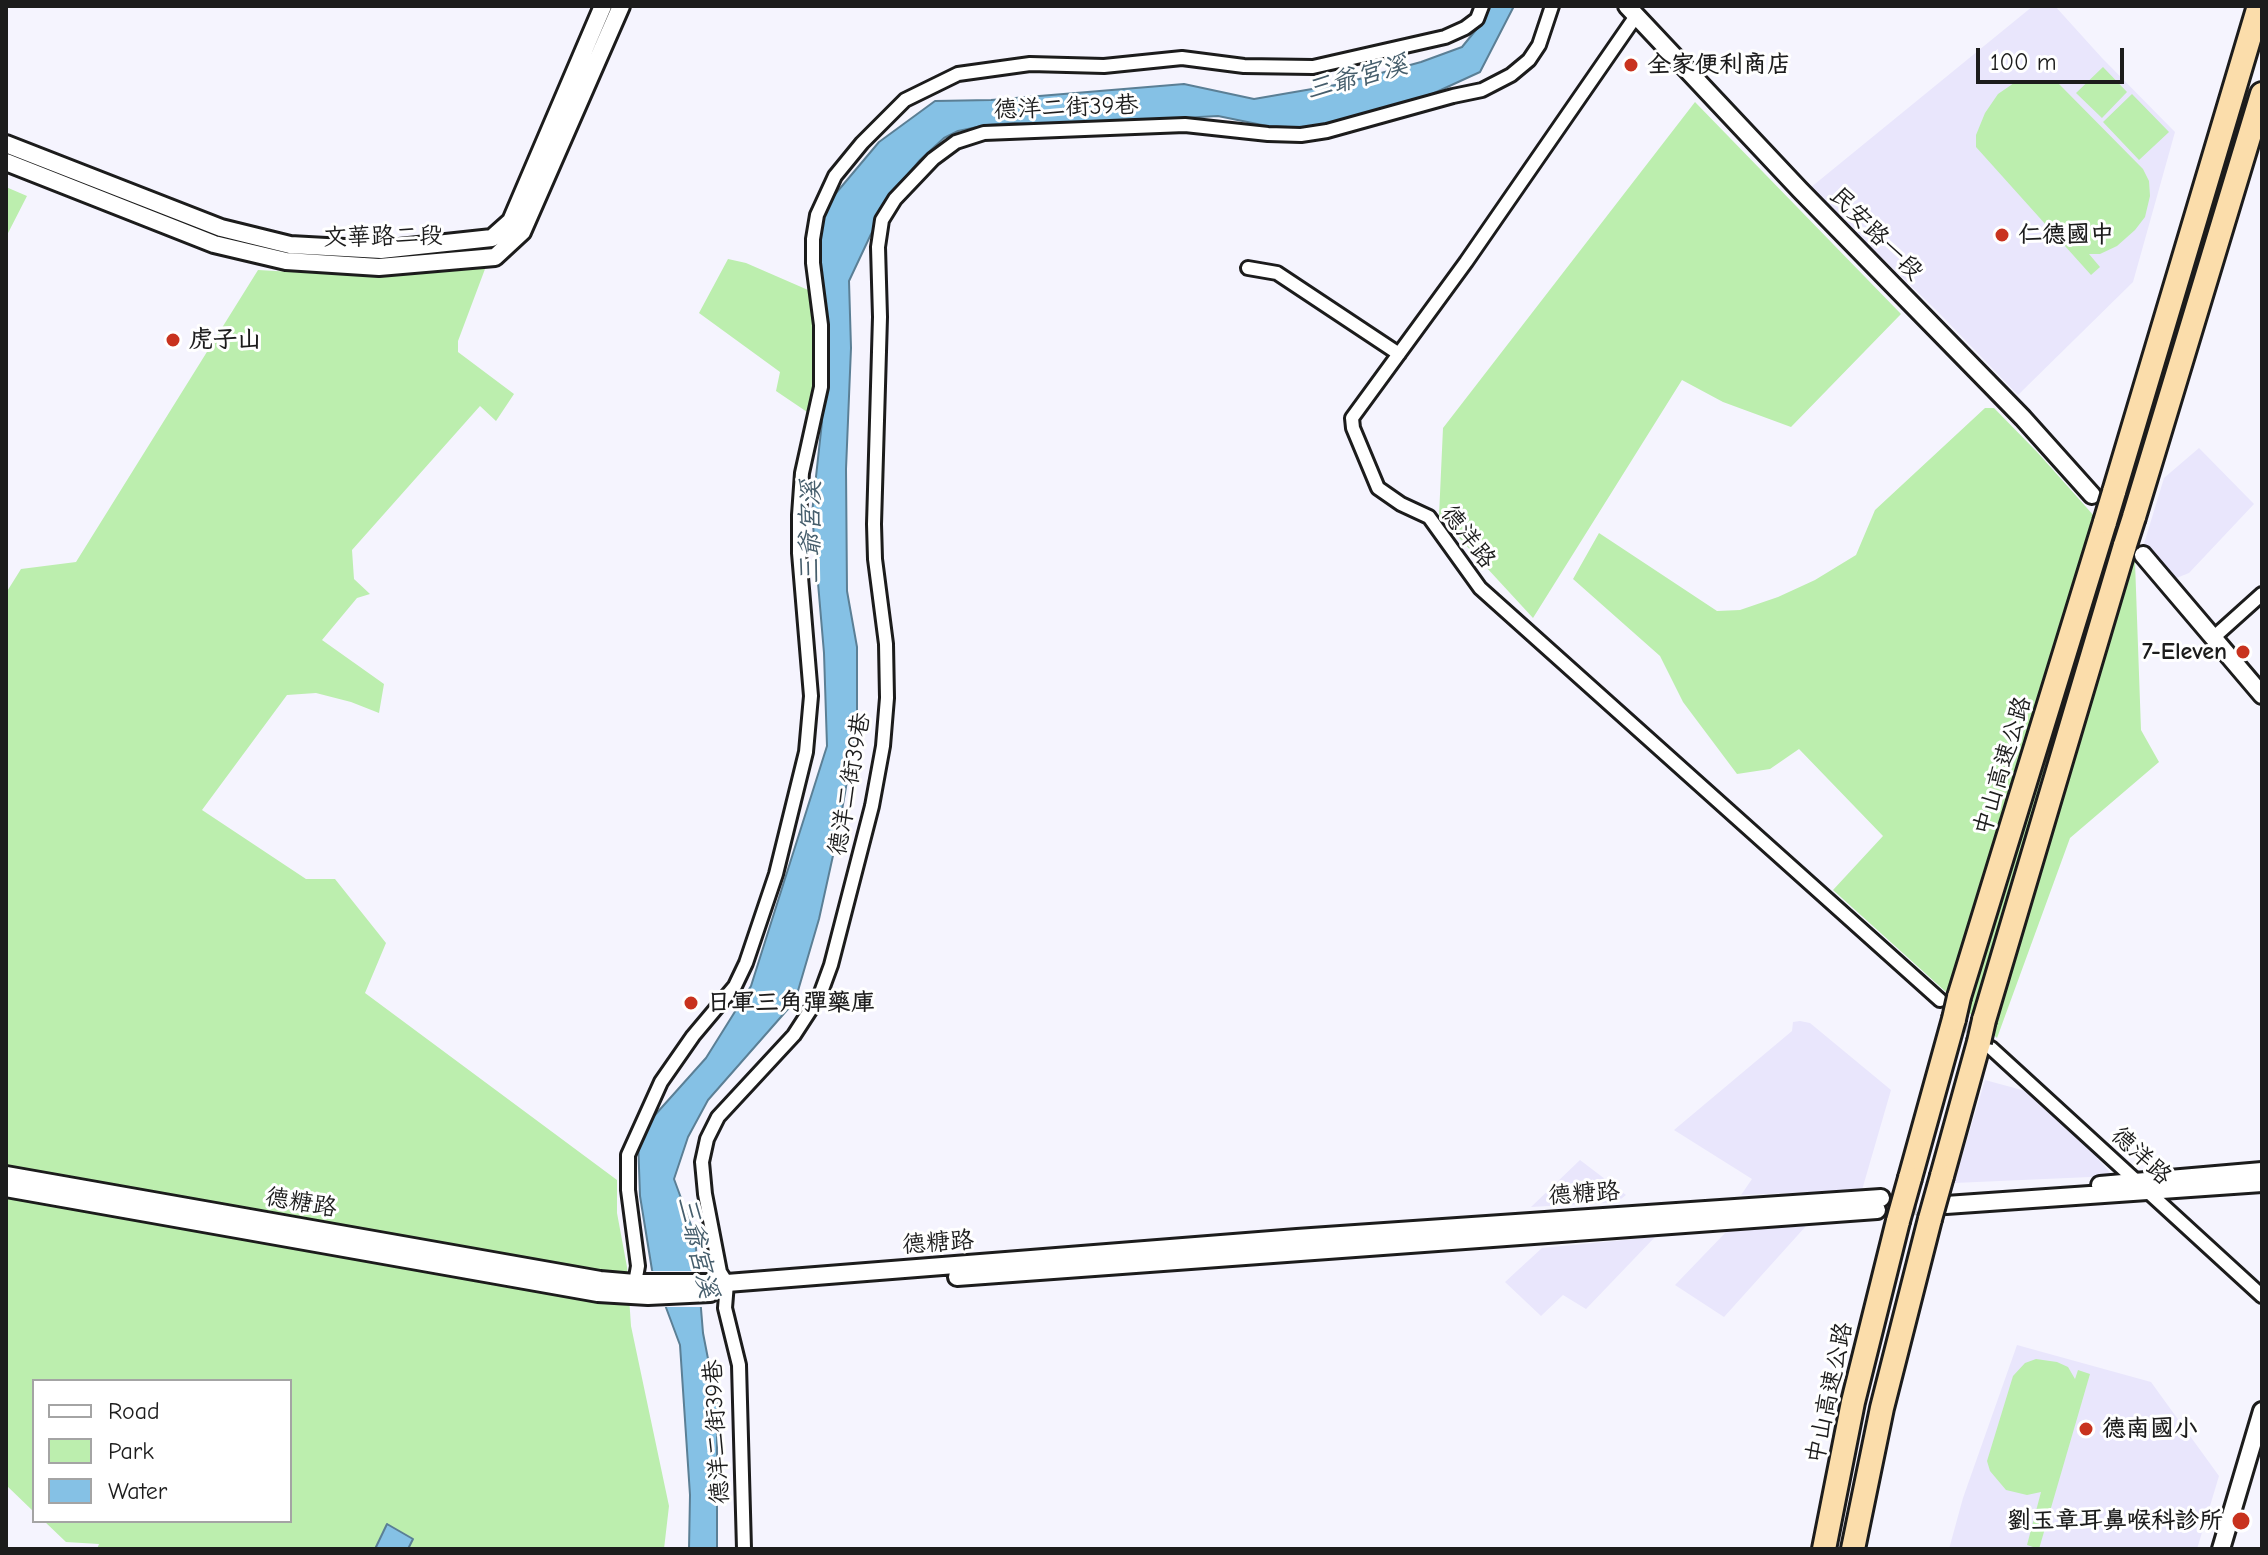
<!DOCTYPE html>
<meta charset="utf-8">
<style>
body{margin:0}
#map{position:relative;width:2268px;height:1555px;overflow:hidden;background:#f5f4fe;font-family:"Comic Neue",sans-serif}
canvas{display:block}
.frame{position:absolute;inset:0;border:8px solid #1c1c1c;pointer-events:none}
.legend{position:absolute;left:32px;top:1379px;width:260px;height:144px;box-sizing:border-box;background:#fff;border:2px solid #a4a4a4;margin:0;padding:10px 14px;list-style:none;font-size:24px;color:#1c1c1c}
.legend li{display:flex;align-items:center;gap:16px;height:40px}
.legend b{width:40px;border:2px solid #a4a4a4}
.scale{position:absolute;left:1976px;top:48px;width:148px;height:36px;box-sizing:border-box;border:4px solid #1c1c1c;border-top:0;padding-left:10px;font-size:24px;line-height:28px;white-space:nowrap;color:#1c1c1c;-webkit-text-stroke:6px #fff;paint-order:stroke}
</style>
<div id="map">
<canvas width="2268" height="1555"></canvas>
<div class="frame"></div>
<ul class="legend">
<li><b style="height:10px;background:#fff"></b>Road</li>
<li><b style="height:22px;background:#bceeae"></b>Park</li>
<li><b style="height:22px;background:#85c1e5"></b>Water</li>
</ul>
<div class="scale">100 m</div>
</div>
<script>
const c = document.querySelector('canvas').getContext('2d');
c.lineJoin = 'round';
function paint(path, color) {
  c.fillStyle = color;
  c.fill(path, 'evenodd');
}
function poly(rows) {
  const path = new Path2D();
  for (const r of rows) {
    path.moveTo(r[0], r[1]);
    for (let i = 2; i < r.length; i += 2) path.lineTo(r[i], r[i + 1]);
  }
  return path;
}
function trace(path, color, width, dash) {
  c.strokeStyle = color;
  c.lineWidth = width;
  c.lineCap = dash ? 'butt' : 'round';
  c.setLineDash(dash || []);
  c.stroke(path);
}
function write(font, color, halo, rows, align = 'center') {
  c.font = font + ' "Comic Neue","LXGW WenKai TC",sans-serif';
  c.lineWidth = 6;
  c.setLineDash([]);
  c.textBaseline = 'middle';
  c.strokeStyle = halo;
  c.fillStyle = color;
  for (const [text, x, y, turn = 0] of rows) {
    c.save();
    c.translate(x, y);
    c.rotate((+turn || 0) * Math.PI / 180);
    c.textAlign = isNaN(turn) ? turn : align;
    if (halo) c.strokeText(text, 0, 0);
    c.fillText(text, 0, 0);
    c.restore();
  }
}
const built = poly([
 [2033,6,2055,6,2102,58,2175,132,2133,282,2018,395,1938,312,1810,188],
 [2199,448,2254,504,2189,573,2169,581,2143,547,2164,478],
 [1800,1021,1810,1023,1891,1090,1862,1190,1741,1195,1752,1179,1674,1130,1792,1031,1793,1022],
 [1985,1080,2044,1096,2113,1176,1954,1183],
 [1580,1160,1626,1195,1617,1202,1531,1207],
 [1806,1226,1724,1317,1675,1285,1728,1230],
 [1655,1237,1586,1309,1563,1295,1541,1316,1505,1282,1542,1248],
 [2017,1345,2151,1382,2219,1476,2197,1549,1949,1549,1963,1498]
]);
const green = poly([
 [2103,67,2127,92,2102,118,2076,93],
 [2037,80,2059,84,2143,169,2149,181,2150,196,2145,217,2135,230,2117,246,2100,254,2089,254,2100,267,2091,275,1976,147,1976,135,1985,113,1998,94,2014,83],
 [2132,94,2169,132,2139,160,2103,122],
 [1695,102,1901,314,1791,427,1723,402,1682,380,1533,618,1439,516,1443,428],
 [6,187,27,196,6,237],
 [728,259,746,263,815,293,819,327,813,416,776,391,780,372,699,313],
 [488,261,458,341,458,352,514,394,496,421,480,406,352,550,354,579,370,594,357,598,322,640,384,684,379,713,351,702,316,693,287,695,202,810,306,879,335,879,386,943,365,993,617,1180,617,1213,627,1267,631,1326,669,1506,664,1549,408,1549,413,1539,387,1524,375,1549,97,1549,99,1544,66,1542,44,1521,290,1521,290,1381,34,1381,34,1512,6,1485,6,593,21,569,76,562,258,270,380,277],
 [1985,408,1994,408,2038,453,2135,562,2141,730,2159,762,2070,838,1997,1038,1833,890,1883,836,1799,749,1770,769,1737,774,1683,702,1660,656,1573,579,1599,533,1717,611,1740,610,1778,597,1815,580,1856,555,1875,510],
 [2036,1359,2057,1362,2068,1367,2075,1379,2078,1370,2090,1374,2039,1549,2027,1545,2041,1492,2027,1495,2006,1490,1990,1471,1987,1461,2013,1376,2025,1363]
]);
const water = poly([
 [1488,6,1514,6,1480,72,1408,105,1309,128,1267,126,1218,116,1051,125,1014,123,987,125,958,131,944,138,920,160,888,198,849,281,851,348,846,469,847,591,857,647,857,724,838,833,819,919,795,1001,708,1100,688,1137,674,1179,695,1236,703,1333,717,1405,717,1549,689,1549,690,1495,680,1345,652,1270,640,1196,638,1140,646,1125,706,1058,751,986,827,746,824,653,812,513,822,422,818,249,826,205,879,142,935,101,991,100,1184,84,1254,99,1341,84,1421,62,1462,47,1484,20,1488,6],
 [387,1524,413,1539,408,1549,375,1549,387,1524]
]);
const pier = poly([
 [648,1271,703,1271,706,1307,662,1307]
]);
const streetTunnel = poly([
 [1940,1000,1981,1039]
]);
const secondaryTunnel = poly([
 [1877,1210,1943,1205]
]);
const street = poly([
 [1636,16,1466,262,1352,418,1353,428,1378,488,1401,504,1429,517,1480,588,1940,1000],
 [1248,268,1277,273,1399,354],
 [2213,638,2262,594],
 [1991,1048,2262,1296],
 [637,1289,635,1283,638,1266,628,1190,628,1155,661,1082,693,1036,735,986,746,963,776,874,806,752,811,696,799,553,799,515,802,473,821,387,821,325,813,263,813,239,817,215,835,176,862,143,905,100,958,74,1030,64,1104,66,1182,58,1244,66,1313,67,1445,37,1465,28,1477,19,1482,6],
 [744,1549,739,1365,725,1308,727,1283,720,1272,705,1194,702,1162,707,1139,718,1117,794,1035,820,995,831,965,872,806,883,746,887,698,886,644,875,559,874,524,880,317,878,247,882,220,895,199,933,159,956,142,984,133,1185,125,1268,134,1301,135,1327,131,1453,96,1482,90,1511,75,1529,60,1539,45,1552,6]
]);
const secondary = poly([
 [1627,6,1800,190,2023,418,2092,495],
 [6,144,221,228,290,245,381,250,492,238,511,221,603,6],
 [6,162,214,244,286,261,379,267,495,257,522,232,621,6],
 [2143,555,2262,695],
 [6,1175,600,1280,635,1283,727,1283,1297,1238,1881,1198],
 [2100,1185,2262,1171],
 [6,1188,598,1293,648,1296,710,1293],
 [1946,1205,2262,1183],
 [957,1277,1877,1210],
 [2221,1549,2262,1411]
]);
const highway = poly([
 [2114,492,2259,6],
 [2134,517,2262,94],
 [1959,997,2105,522],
 [1984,1020,2125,545],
 [1942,1176,1979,1042],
 [1910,1178,1954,1019],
 [1824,1549,1853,1402,1898,1221],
 [1853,1549,1882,1408,1930,1219]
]);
const highwayBridge = poly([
 [2105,522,2114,492],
 [2125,545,2134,517],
 [1954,1019,1959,997],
 [1979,1042,1984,1020],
 [1930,1219,1942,1176],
 [1898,1221,1910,1178]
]);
const markers = [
 [1631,65,8,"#c8321e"],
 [2002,235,8,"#c8321e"],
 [173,340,8,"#c8321e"],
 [2243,652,8,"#c8321e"],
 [691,1003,8,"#c8321e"],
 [2086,1429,8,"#c8321e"],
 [2241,1521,10,"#c8321e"]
];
const poiNames = [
 ["全家便利商店",1647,65],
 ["仁德國中",2018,235],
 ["虎子山",189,340],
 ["7-Eleven",2227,652,"right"],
 ["日軍三角彈藥庫",707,1003],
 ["德南國小",2102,1429],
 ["劉玉章耳鼻喉科診所",2223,1521,"right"]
];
const streetNames = [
 ["德洋二街39巷",1066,108,-2],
 ["民安路一段",1876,234,45],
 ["文華路二段",383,237,-1],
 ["德洋路",1468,537,52],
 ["中山高速公路",2003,766,-73],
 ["德洋二街39巷",850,784,-80],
 ["德洋路",2141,1156,43],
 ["德糖路",1584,1194,-4],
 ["德糖路",301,1203,10],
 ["德糖路",938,1243,-4],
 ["中山高速公路",1830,1393,-78],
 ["德洋二街39巷",717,1432,-93]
];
const waterNames = [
 ["三爺宮溪",1357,78,-15],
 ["三爺宮溪",811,532,-89],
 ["三爺宮溪",697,1247,77]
];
paint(built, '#e9e6fc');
paint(green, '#bceeae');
paint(water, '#85c1e5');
trace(water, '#5b7f95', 2);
paint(pier, '#f5f4fe');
trace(streetTunnel, '#d4d4dc', 12, [12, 6]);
trace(secondaryTunnel, '#d4d4dc', 16, [16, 8]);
trace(street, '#1c1c1c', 18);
trace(secondary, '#1c1c1c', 22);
trace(highway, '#1c1c1c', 28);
trace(street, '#fff', 12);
trace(secondary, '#fff', 16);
trace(highway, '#fbddab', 22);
trace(highwayBridge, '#1c1c1c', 28, []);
trace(highwayBridge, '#fbddab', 22);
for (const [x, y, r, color] of markers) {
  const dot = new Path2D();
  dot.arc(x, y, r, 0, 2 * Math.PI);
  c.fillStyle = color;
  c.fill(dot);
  trace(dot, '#fff', 3);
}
write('bold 24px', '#1c1c1c', '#fff', poiNames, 'left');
write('24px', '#1c1c1c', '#fff', streetNames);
write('italic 26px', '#465e6c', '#fff', waterNames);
</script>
